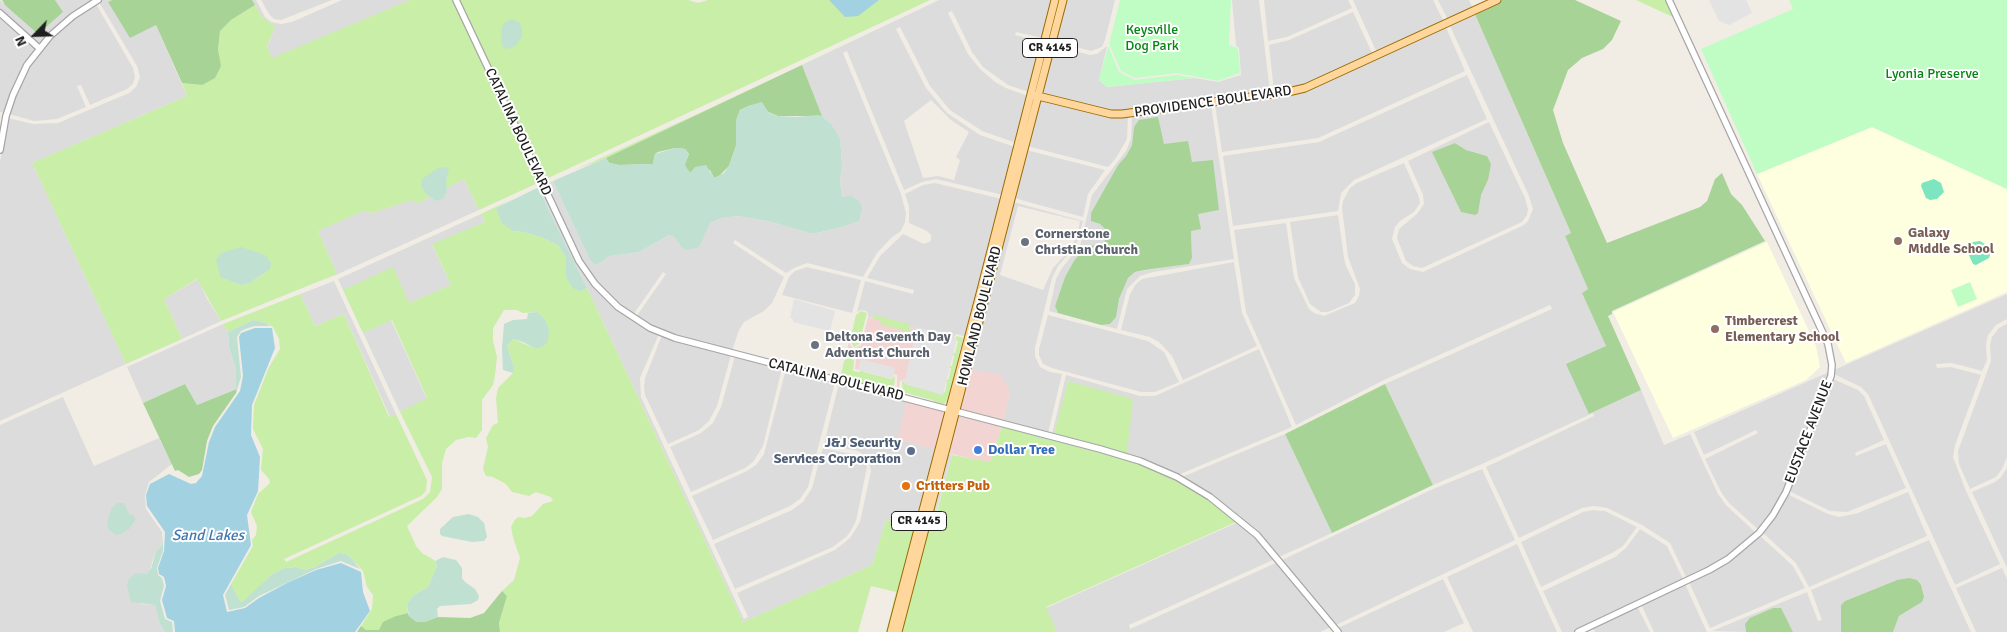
<!DOCTYPE html>
<style>
body{margin:0}
#map{position:relative;width:2007px;height:632px;overflow:hidden;background:#f1ede5;font-family:Signika,sans-serif}
canvas{display:block}
.north{position:absolute;left:10px;top:10px;width:50px;height:50px;-webkit-text-stroke:4px #fff;paint-order:stroke;rotate:246deg;font-size:14px;font-weight:700;line-height:20px;text-align:center;color:#1f1f1f}
.north::after{content:'';display:block;margin:auto;width:18px;height:22px;background:#1f1f1f;clip-path:polygon(50% 0,100% 100%,50% 72%,0 100%)}
</style>
<div id="map">
<canvas width="2007" height="632"></canvas>
<div class="north">N</div>
</div>
<script>
const c = document.querySelector('canvas').getContext('2d');
c.lineJoin = 'round';
function paint(path, color) {
  c.fillStyle = color;
  c.fill(path, 'evenodd');
}
function poly(rows) {
  const path = new Path2D();
  for (const r of rows) {
    path.moveTo(r[0], r[1]);
    for (let i = 2; i < r.length; i += 2) path.lineTo(r[i], r[i + 1]);
  }
  return path;
}
function trace(path, color, width, dash) {
  c.strokeStyle = color;
  c.lineWidth = width;
  c.lineCap = dash ? 'butt' : 'round';
  c.setLineDash(dash || []);
  c.stroke(path);
}
function write(font, color, halo, rows, align = 'center') {
  c.font = font + ' Signika,sans-serif';
  c.lineWidth = 4;
  c.setLineDash([]);
  c.textBaseline = 'middle';
  c.strokeStyle = halo;
  c.fillStyle = color;
  for (const [text, x, y, turn = 0] of rows) {
    c.save();
    c.translate(x, y);
    c.rotate((+turn || 0) * Math.PI / 180);
    c.textAlign = isNaN(turn) ? turn : align;
    if (halo) c.strokeText(text, 0, 0);
    c.fillText(text, 0, 0);
    c.restore();
  }
}
const residential = poly([
 [0,0,5,5,63,13,55,0,93,0,39,45,0,10],
 [102,0,112,0,108,2,156,25,187,96,32,163,126,364,0,421,0,162,8,118,33,124,58,123,129,93,136,87,140,77,137,66,99,2],
 [252,0,256,0,265,17,271,22,281,24,292,22,342,0,410,0,272,59,267,48,275,26,262,17],
 [261,0,332,0,281,20,274,19,269,14],
 [939,0,1053,0,1043,38,1016,32,1015,35,1042,42,1029,92,1008,85,983,67,972,52,952,11,948,13,968,54,980,69,995,82,1006,88,1028,96,1016,143,982,131,950,110,930,86,900,27,896,29,926,88,947,113,980,135,1015,147,1003,195,936,179,922,182,904,190,847,51,843,53,901,194,906,213,905,222,901,231,891,238,877,253,863,277,807,263,794,268,786,273,735,240,733,243,784,277,772,303,764,311,744,322,739,330,732,351,676,336,652,326,636,317,666,274,663,272,633,315,619,305,596,283,581,260,546,184,553,181,589,258,600,261,610,256,639,252,669,235,674,237,681,247,701,239,710,223,721,218,738,216,768,221,813,234,845,226,859,221,842,197,840,181,842,164,840,138,832,125,822,116,802,65],
 [931,100,951,120,969,132,956,157,960,160,954,180,938,176,923,178,904,121],
 [1065,0,1115,0,1105,40,1102,47,1091,51,1054,41],
 [1232,0,1259,0,1270,92,1112,112,1040,94,1053,45,1090,55,1097,54,1107,46,1099,80,1107,87,1195,78,1218,82,1241,75,1239,48,1236,46],
 [1264,0,1348,0,1352,8,1287,37,1268,41],
 [1353,0,1433,0,1444,22,1377,53],
 [1438,0,1469,0,1473,9,1448,20],
 [96,4,133,68,135,77,133,84,127,89,90,105,81,85,77,86,86,107,57,119,34,121,9,114,15,95,29,66,51,37,75,17],
 [1353,12,1373,55,1299,89,1274,92,1269,45,1289,40],
 [1474,12,1571,233,1565,236,1588,289,1582,293,1606,346,1589,414,1641,390,1664,445,1690,434,1718,494,1726,505,1756,533,1727,557,1687,579,1670,543,1642,525,1607,508,1594,506,1582,508,1519,538,1486,467,1594,416,1593,413,1482,464,1433,485,1385,384,1552,309,1550,305,1384,380,1296,425,1246,312,1234,230,1286,223,1294,278,1309,309,1314,313,1324,316,1355,303,1359,296,1360,289,1348,257,1342,208,1343,201,1350,188,1357,183,1404,163,1419,197,1420,203,1414,212,1400,221,1395,227,1392,239,1402,263,1410,269,1423,272,1524,225,1528,221,1533,209,1529,196,1449,24],
 [0,16,36,49,18,77,5,113,0,112],
 [1445,25,1465,71,1318,138,1222,152,1215,104,1300,93],
 [1467,75,1487,119,1354,180,1341,193,1338,211,1233,226,1223,156,1319,142],
 [1039,98,1128,116,1127,139,1116,158,1108,167,1027,146],
 [1211,105,1234,259,1153,272,1140,276,1127,289,1117,329,1101,325,1110,324,1115,317,1119,299,1128,278,1135,272,1189,264,1192,258,1191,231,1198,214,1192,162,1134,127,1132,145,1126,156,1118,165,1091,213,1091,221,1100,224,1106,230,1108,237,1104,242,1083,248,1065,277,1055,306,1058,313,1091,322,1049,311,1056,279,1062,268,1080,246,1092,195,1126,151,1131,139,1132,115],
 [1489,122,1525,198,1528,209,1527,215,1522,222,1422,268,1413,266,1406,261,1397,238,1399,229,1417,214,1424,204,1423,195,1408,161],
 [1455,143,1466,150,1487,156,1488,180,1481,194,1461,212,1433,152],
 [1026,150,1105,170,1088,194,1083,217,1014,198],
 [464,179,479,210,314,285,337,274,318,231,363,211,372,213,411,200,418,203,430,197,435,201,447,191,446,188],
 [935,183,1002,199,957,368,965,337,964,336,956,334,953,338,868,317,868,313,866,311,861,310,857,312,865,281,913,294,914,290,867,278,880,256,903,234,924,244,931,241,931,235,927,231,909,223,909,206,905,194,923,185],
 [542,186,577,262,593,285,617,309,659,334,640,378,641,397,744,619,748,617,737,593,835,550,850,538,860,522,871,471,868,458,858,451,824,444,839,383,907,400,936,450,915,527,886,520,872,565,743,622,587,288,550,213,539,187],
 [1013,202,1083,221,1076,245,1058,266,1052,278,1035,348,1035,356,1040,367,1050,372,1062,374,1048,433,1003,421,1010,392,969,370],
 [1018,206,1080,221,1077,237,1069,251,1053,268,1043,290,1000,275],
 [481,214,485,222,432,245,451,285,409,303,363,333,391,320,427,399,400,412,338,279],
 [1338,215,1344,258,1346,266,1355,284,1355,295,1349,303,1328,312,1321,312,1310,304,1298,277,1290,222],
 [1234,262,1242,313,1257,346,1183,380,1172,356,1159,342,1150,337,1121,330,1130,294,1136,284,1142,279],
 [807,267,861,280,852,313,782,295,789,277,795,271],
 [198,279,206,297,221,321,182,339,164,299],
 [334,281,396,414,390,417,344,314,315,326,300,294],
 [2007,294,2007,319,1996,325,1988,335,1986,345,1987,360,1982,371,1952,363,1936,364,1937,368,1951,367,1981,375,1955,445,1953,457,1966,491,2000,564,1955,585,1868,394,1861,387,1834,374,1834,370],
 [1048,315,1148,341,1164,352,1179,382,1155,392,1141,392,1052,368,1043,364,1039,355,1039,349],
 [223,324,228,332,229,347,236,369,237,389,197,405,185,384,143,403,127,367],
 [2007,324,2007,457,2002,469,1996,477,1970,489,1959,464,1958,451,1991,361,1990,345,1992,337,1999,328],
 [662,335,731,355,717,406,709,421,699,430,668,444,645,395,644,387,645,378],
 [1259,349,1292,427,1178,475,1150,461,1127,454,1068,381,1055,434,1052,434,1066,375,1140,396,1155,396],
 [735,356,782,368,763,446,753,462,745,468,691,492,670,447,701,433,713,423,721,407],
 [786,369,835,382,808,487,800,499,790,506,713,540,692,496,747,471,756,465,764,454],
 [1829,372,1784,491,1771,514,1759,530,1729,503,1721,492,1705,459,1758,433,1756,430,1704,455,1694,432],
 [1833,379,1858,390,1864,396,1884,440,1855,453,1856,456,1886,444,1906,488,1847,512,1830,511,1789,491],
 [63,397,94,466,159,438,172,464,149,482,145,495,146,509,162,532,163,544,156,551,153,559,141,604,155,605,159,622,165,632,0,632,0,425],
 [1285,434,1332,533,1279,557,1258,534,1241,518,1212,496,1182,477],
 [823,448,856,455,864,460,867,467,856,521,852,529,847,536,833,547,735,589,714,544,792,510,803,502,812,488],
 [947,453,952,455,931,531,926,530],
 [2007,468,2007,568,1972,492,1995,482,2001,477],
 [1482,469,1515,540,1338,624,1335,625,1282,560,1433,489],
 [1908,492,1927,536,1809,587,1796,563,1762,532,1787,494,1828,514,1839,517,1858,513],
 [1593,510,1605,511,1637,527,1623,546,1612,553,1541,587,1521,542,1583,512],
 [1228,514,1255,537,1275,559,1129,625,1130,629,1278,562,1331,627,1320,632,1057,632,1046,608,1236,523],
 [1640,529,1667,546,1684,581,1574,632,1562,632,1543,591,1615,557,1626,548],
 [1759,535,1793,566,1805,588,1710,628,1689,582],
 [1929,540,1971,632,1893,632,1899,616,1922,602,1897,580,1845,601,1841,605,1841,632,1793,632,1780,608,1773,608,1745,624,1746,632,1712,631,1807,592,1818,621,1822,620,1811,590],
 [1517,544,1557,632,1473,632,1447,577],
 [2002,568,2007,579,2007,632,1976,632,1956,588],
 [1443,579,1464,623,1444,632,1341,632,1338,628],
 [1685,584,1707,632,1654,632,1641,604],
 [1637,606,1650,632,1595,632,1592,627]
]);
const commercial = poly([
 [868,317,953,338,905,380,900,381,899,386,902,393,931,402,891,392,897,387,897,375,860,367,859,370,855,369,856,360,854,357,850,354,845,357,849,342,853,349,861,345],
 [969,370,1000,374,1010,392,1003,423,959,410],
 [907,400,947,411,936,450,897,439],
 [958,414,1002,427,990,463,947,453]
]);
const education = poly([
 [1872,127,2007,189,2007,292,1846,363,1757,174],
 [1767,242,1816,346,1820,367,1806,380,1673,438,1613,312]
]);
const grass = poly([
 [410,0,454,0,540,182,479,210,464,179,446,188,446,182,448,175,425,193,430,197,418,203,411,200,372,213,363,211,318,231,337,274,221,321,197,279,164,299,182,339,126,364,32,163,187,96,182,83,202,85,220,66,218,50,220,31,231,20,255,5,262,17,275,26,267,47,272,58],
 [263,274,250,283,241,285,221,278,221,276],
 [459,0,688,0,698,3,708,0,930,0,544,180],
 [1636,0,1667,0,1675,18],
 [925,7,606,158,575,170,708,109],
 [510,200,496,208,513,231,523,232,538,236,558,245,566,258,566,266,586,289,587,288,743,622,872,565,886,520,915,527,888,632,886,632,896,592,871,586,858,632,500,632,499,623,507,596,502,591,514,580,520,558,513,537,511,527,514,521,518,517,525,518,532,516,543,504,553,501,551,497,536,492,529,496,512,492,506,484,493,477,486,476,483,469,488,447,486,438,493,425,498,423,496,398,498,388,513,373,513,365,507,346,513,339,534,348,545,320,538,312,523,313,517,310,504,310,493,328,493,341,497,357,495,375,493,385,482,400,482,430,476,438,468,437,456,440,446,449,442,463,442,489,437,497,407,526,416,546,422,553,434,560,437,566,428,587,413,596,407,604,408,613,396,616,379,630,366,630,361,626,372,609,373,595,367,587,363,571,351,558,346,554,339,553,315,567,305,570,296,567,285,568,274,573,255,592,242,602,239,600,231,584,253,546,252,540,256,535,257,526,251,512,258,494,270,483,269,479,261,470,263,449,253,429,254,405,269,367,280,349,279,339,273,327,266,323,253,320,228,332,223,324,300,294,315,326,344,314,389,417,396,414,427,480,426,491,421,496,284,559,286,562,423,499,430,492,432,477,400,412,427,398,392,320,363,333,343,290,393,267,409,303,451,285,432,244,485,222,481,214],
 [861,311,867,313,866,317,859,344,854,347,850,340,856,315],
 [875,315,909,324,909,332,880,324,881,321,874,319],
 [956,336,963,338,947,402,943,404,936,403,932,400,903,392,902,381,945,392,947,382,945,381,945,379,948,380,951,369,949,366,952,366,954,356,952,354,955,353,958,341,955,340],
 [849,356,854,361,853,371,860,372,862,368,864,372,892,379,895,376,894,388,889,391,842,378,841,374,844,361],
 [1068,381,1133,399,1127,454,1150,461,1178,475,1054,434],
 [1002,427,1139,463,1176,479,1208,499,1228,514,1236,522,1046,607,1057,632,900,632,926,530,932,531,952,455,990,462]
]);
const forest = poly([
 [2,0,55,0,63,12,38,34,5,5],
 [112,0,252,0,255,5,231,20,220,31,218,50,221,66,215,78,202,85,182,83,156,25,130,38,108,2],
 [1502,0,1575,0,1621,21,1612,40,1603,49,1582,58,1568,70,1553,110,1563,143,1607,243,1700,207,1707,201,1715,179,1722,173,1731,194,1742,205,1765,241,1612,311,1612,314,1608,316,1641,390,1589,414,1566,364,1606,346,1582,293,1588,289,1565,236,1571,233,1474,12],
 [802,65,822,116,778,116,751,105,740,110,736,121,736,146,729,166,719,176,714,178,710,170,690,173,684,165,689,154,685,149,675,148,658,152,655,154,653,164,619,165,609,163,606,158],
 [1158,117,1164,144,1188,141,1192,162,1213,160,1219,210,1198,214,1201,229,1191,231,1192,258,1189,264,1145,270,1135,272,1128,278,1119,299,1116,317,1110,324,1101,325,1058,313,1055,306,1065,277,1074,261,1084,248,1104,242,1107,237,1106,230,1100,224,1091,221,1091,213,1118,165,1126,156,1132,145,1134,127,1139,120],
 [1455,143,1466,150,1487,156,1491,164,1488,180,1481,195,1478,213,1475,215,1461,212,1432,152],
 [185,384,197,405,237,389,236,393,213,426,207,441,202,470,199,474,189,477,178,470,175,471,143,403],
 [1385,384,1433,485,1332,533,1285,434],
 [1909,578,1917,580,1921,585,1924,597,1922,602,1899,616,1893,632,1841,632,1841,605,1845,601,1897,580],
 [502,591,507,596,499,623,500,632,357,632,361,626,366,630,379,630,383,622,396,616,408,613,409,616,416,621,424,622,438,617,470,618,484,613],
 [1773,608,1781,608,1793,632,1746,632,1745,624,1750,618]
]);
const wetland = poly([
 [512,19,519,22,522,29,522,37,515,46,506,49,504,48,501,41,502,27,504,23],
 [762,102,769,113,778,116,796,117,818,115,822,116,832,125,840,138,842,164,840,181,842,197,851,196,859,201,862,208,859,221,845,226,813,234,768,221,738,216,721,218,710,223,699,247,687,250,681,247,674,237,669,235,639,252,610,256,595,265,589,258,553,181,606,158,609,163,619,165,653,164,655,154,675,148,685,149,689,154,685,165,690,173,695,167,706,165,714,178,724,173,729,166,736,146,736,121,740,110,751,105],
 [445,167,449,169,446,182,447,191,443,199,435,201,425,193,421,185,422,179,438,168],
 [539,187,550,213,587,288,580,291,573,288,566,277,566,258,558,245,538,236,523,232,513,231,502,223,496,208],
 [241,247,265,255,271,263,270,269,250,283,241,285,221,278,216,260,221,253],
 [538,312,545,320,549,330,548,341,542,347,534,348,523,342,513,339,507,346,513,365,513,373,503,370,502,348,504,324,513,320,527,319,528,313],
 [253,320,266,323,270,326,255,326,248,328,241,331,237,337,241,377,236,393,236,369,229,347,228,332],
 [118,503,124,503,129,514,133,515,136,519,129,529,121,534,116,535,109,530,107,523,111,509],
 [469,514,478,517,484,523,487,537,484,541,472,542,442,536,440,534,440,529,453,517],
 [163,544,163,551,157,568,158,575,162,578,164,586,160,601,165,619,172,622,173,632,165,632,159,622,155,605,131,602,127,586,129,579,136,573,147,574,151,569,156,551],
 [339,553,346,554,351,558,360,569,341,561,316,569,259,596,244,607,229,610,225,595,231,584,239,600,242,602,274,573,285,568,296,567,305,570,315,567],
 [443,557,456,560,462,568,462,578,465,582,475,589,479,596,478,600,471,604,440,606,437,609,438,617,425,622,416,622,409,616,407,604,413,596,428,587,437,566,435,561]
]);
const park = poly([
 [1120,0,1231,0,1229,45,1238,48,1240,73,1218,81,1177,73,1135,78,1121,71,1109,44],
 [1789,0,2007,0,2007,189,1872,127,1757,174,1701,49,1793,9],
 [1108,46,1119,72,1135,80,1177,75,1195,78,1107,87,1099,80],
 [1970,282,1977,299,1958,307,1951,290]
]);
const pitch = poly([
 [1934,179,1941,183,1944,192,1937,199,1930,200,1926,198,1921,186,1922,183],
 [1980,241,1988,246,1991,252,1989,258,1976,265,1973,264,1967,251,1968,246,1973,242]
]);
const parking = poly([
 [1709,0,1746,0,1752,13,1729,25,1719,21],
 [794,299,835,311,830,331,793,322,793,319,790,318],
 [917,327,957,338,943,395,904,384],
 [861,359,895,368,893,379,858,370]
]);
const water = poly([
 [829,0,879,0,858,16,845,17],
 [255,328,272,328,275,348,252,405,251,435,260,457,258,491,247,515,251,545,223,595,227,612,245,608,259,598,287,583,316,570,341,563,361,572,363,592,370,611,355,632,175,632,174,621,167,618,162,600,166,586,164,577,159,574,158,568,164,551,165,532,147,506,146,495,150,484,169,474,191,484,196,483,202,476,209,442,215,427,240,391,243,376,239,337,241,333]
]);
const minor = poly([
 [456,0,579,261,595,284,618,307,650,328,675,338,1100,449,1140,461,1177,477,1210,497,1257,535,1338,632],
 [0,13,39,48],
 [0,150,6,116,13,95,27,65,50,36,73,16,98,0],
 [1578,632,1709,570,1728,559,1759,533,1773,515,1786,492,1831,376,1832,365,1828,344,1669,0]
]);
const major = poly([
 [1034,95,1111,114,1122,114,1288,92,1305,88,1497,0],
 [891,632,981,290,1055,0],
 [898,632,1063,0]
]);
const markers = [
 [1898,241,5,"#8d6e63"],
 [1025,242,5,"#6b7280"],
 [1715,329,5,"#8d6e63"],
 [815,345,5,"#6b7280"],
 [978,450,5,"#3f7fe0"],
 [911,451,5,"#5c6f8a"],
 [906,486,5,"#e8710a"]
];
const shields = [
 [1050,48,55],
 [919,521,55]
];
const shieldNames = [
 ["CR 4145",1050,48],
 ["CR 4145",919,521]
];
const parkNames = [
 ["Keysville",1152,30],
 ["Dog Park",1152,46],
 ["Lyonia Preserve",1932,74]
];
const streetNames = [
 ["PROVIDENCE BOULEVARD",1213,102,-8],
 ["CATALINA BOULEVARD",518,132,65],
 ["HOWLAND BOULEVARD",980,316,-76],
 ["CATALINA BOULEVARD",836,380,14],
 ["EUSTACE AVENUE",1809,432,-69]
];
const educationNames = [
 ["Galaxy",1908,233],
 ["Middle School",1908,249],
 ["Timbercrest",1725,321],
 ["Elementary School",1725,337]
];
const worshipNames = [
 ["Cornerstone",1035,234],
 ["Christian Church",1035,250],
 ["Deltona Seventh Day",825,337],
 ["Adventist Church",825,353]
];
const serviceNames = [
 ["J&J Security",901,443],
 ["Services Corporation",901,459]
];
const shopNames = [
 ["Dollar Tree",988,450]
];
const foodNames = [
 ["Critters Pub",916,486]
];
const waterNames = [
 ["Sand Lakes",208,536]
];
paint(residential, '#dddcdc');
paint(commercial, '#f2d5d3');
paint(education, '#feffdf');
paint(grass, '#c8eea7');
paint(forest, '#a7d396');
paint(wetland, '#c0e0d2');
paint(park, '#bffdc5');
paint(pitch, '#7de5bf');
paint(parking, '#e3e3e3');
paint(water, '#a2d1e1');
trace(minor, '#a6a6a6', 8);
trace(major, '#9a6b00', 9);
trace(minor, '#fff', 5.5);
trace(major, '#ffd69b', 7);
for (const [x, y, r, color] of markers) {
  const dot = new Path2D();
  dot.arc(x, y, r, 0, 2 * Math.PI);
  c.fillStyle = color;
  c.fill(dot);
  trace(dot, '#fff', 2);
}
for (const [x, y, w] of shields) {
  const box = new Path2D();
  box.roundRect(x - w / 2, y - 9.5, w, 19, 4);
  c.fillStyle = '#fff';
  c.fill(box);
  trace(box, '#1f1f1f', 1);
}
write('bold 12px', '#1f1f1f', null, shieldNames);
write('14px', '#048612', '#fff', parkNames);
write('14px', '#1f1f1f', '#fff', streetNames);
write('bold 14px', '#785e54', '#fff', educationNames, 'left');
write('bold 14px', '#5b616d', '#fff', worshipNames, 'left');
write('bold 14px', '#4e5e75', '#fff', serviceNames, 'right');
write('bold 14px', '#366cbe', '#fff', shopNames, 'left');
write('bold 14px', '#c56008', '#fff', foodNames, 'left');
write('italic 15px', '#4176ae', '#fff', waterNames);
</script>
